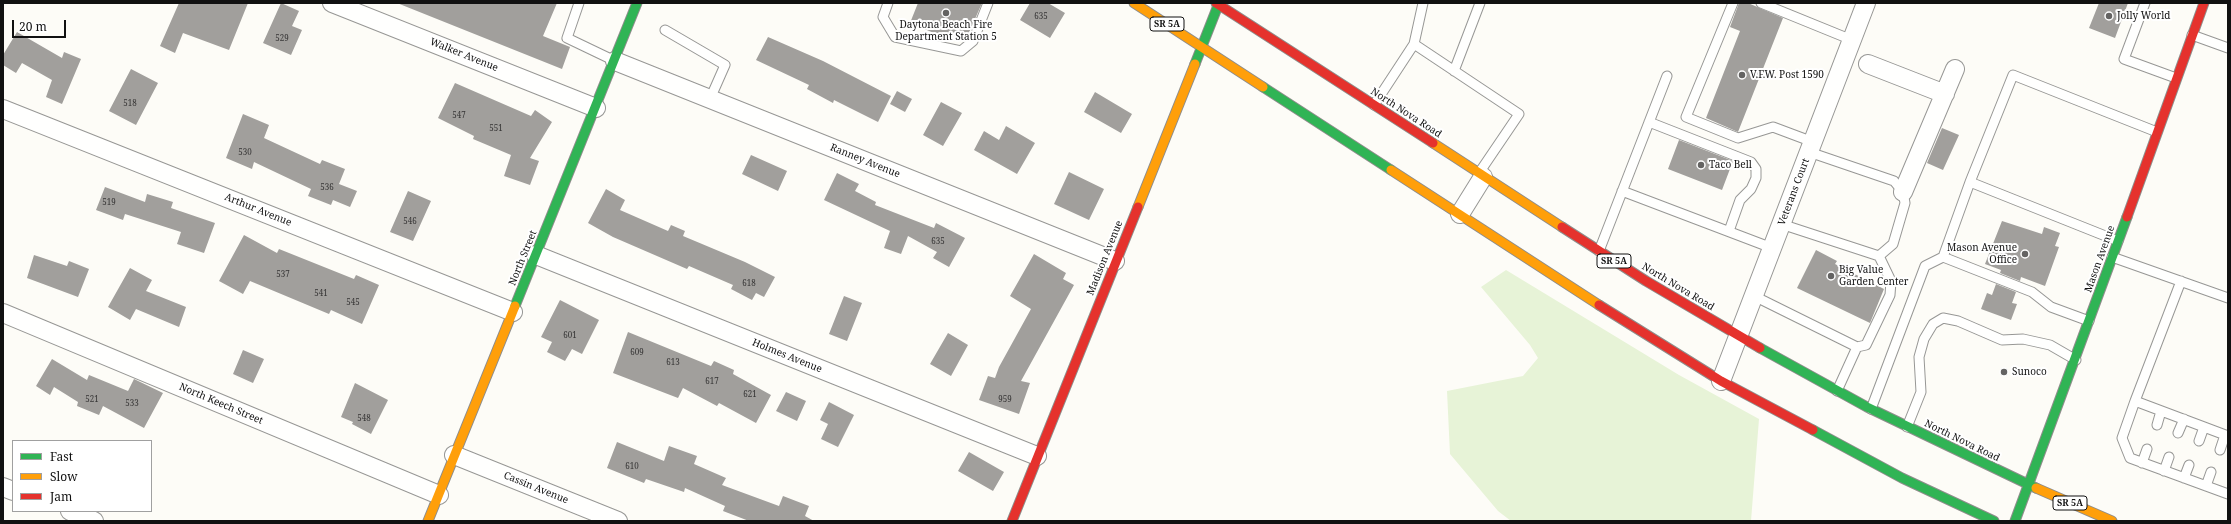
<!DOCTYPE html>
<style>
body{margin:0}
#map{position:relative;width:2231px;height:524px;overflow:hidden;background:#fdfcf7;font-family:"Noto Serif",serif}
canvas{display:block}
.frame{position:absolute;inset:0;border:4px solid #111;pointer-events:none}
.legend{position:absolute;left:12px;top:440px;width:140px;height:72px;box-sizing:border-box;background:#fff;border:1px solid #a0a0a0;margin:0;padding:5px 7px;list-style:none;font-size:12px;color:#111}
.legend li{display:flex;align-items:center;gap:8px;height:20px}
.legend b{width:20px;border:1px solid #a0a0a0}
.scale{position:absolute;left:12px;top:20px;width:54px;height:18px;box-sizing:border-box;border:2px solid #111;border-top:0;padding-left:5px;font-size:12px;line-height:14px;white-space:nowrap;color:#111;-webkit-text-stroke:3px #fff;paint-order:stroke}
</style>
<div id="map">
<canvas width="2231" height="524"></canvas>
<div class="frame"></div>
<ul class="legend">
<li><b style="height:5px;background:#30b455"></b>Fast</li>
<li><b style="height:5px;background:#ff9f0a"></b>Slow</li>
<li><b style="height:5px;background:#e5322d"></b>Jam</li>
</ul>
<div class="scale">20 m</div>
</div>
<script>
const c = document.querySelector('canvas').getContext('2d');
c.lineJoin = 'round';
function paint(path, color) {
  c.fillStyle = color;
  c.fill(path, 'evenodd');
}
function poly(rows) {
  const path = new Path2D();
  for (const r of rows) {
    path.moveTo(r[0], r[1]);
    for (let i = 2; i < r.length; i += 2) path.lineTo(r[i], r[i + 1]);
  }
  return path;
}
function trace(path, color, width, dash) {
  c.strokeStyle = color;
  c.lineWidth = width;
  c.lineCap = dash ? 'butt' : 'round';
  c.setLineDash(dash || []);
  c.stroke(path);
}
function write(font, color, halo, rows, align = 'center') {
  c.font = font + ' "Noto Serif",serif';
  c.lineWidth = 4;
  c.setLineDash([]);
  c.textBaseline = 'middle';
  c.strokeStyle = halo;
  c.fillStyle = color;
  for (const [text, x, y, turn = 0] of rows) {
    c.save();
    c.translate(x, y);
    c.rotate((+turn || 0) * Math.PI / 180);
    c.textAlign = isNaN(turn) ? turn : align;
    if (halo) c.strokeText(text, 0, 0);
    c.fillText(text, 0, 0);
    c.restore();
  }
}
const green = poly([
 [1506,270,1679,375,1759,419,1751,521,1511,521,1498,511,1450,454,1447,391,1523,376,1538,358,1530,345,1481,287]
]);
const building = poly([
 [179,3,248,3,229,50,183,33,175,53,160,46],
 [281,3,299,11,292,26,302,30,291,55,263,43],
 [397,3,557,3,543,36,570,47,562,69],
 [918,3,982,3,968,35,962,38,942,32,941,36,910,23],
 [1030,3,1048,3,1065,13,1050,38,1020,20],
 [1739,3,1748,3,1783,18,1738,132,1706,118,1740,31,1730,27],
 [2099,3,2128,3,2115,38,2089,28],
 [17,32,62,58,64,52,81,59,62,104,46,97,52,80,22,63,16,73,3,65,3,55],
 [768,37,823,61,891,96,878,122,834,100,833,103,807,89,809,85,756,60],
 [131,69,158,83,136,125,109,111],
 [455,83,531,116,535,110,552,122,530,158,539,161,530,185,504,176,511,155,473,139,474,136,438,118],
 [897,91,912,99,905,112,890,104],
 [1095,92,1132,114,1121,133,1084,112],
 [941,102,962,113,943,146,923,135],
 [243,114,269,125,264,138,320,164,322,160,345,169,339,184,357,191,350,207,333,200,331,205,308,196,311,189,254,162,252,169,226,158],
 [1006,126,1035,143,1017,174,974,150,984,131,999,140],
 [1942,128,1959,135,1943,170,1927,163],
 [1679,140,1733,161,1722,190,1668,169],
 [751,155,787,171,778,191,742,174],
 [1069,172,1104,189,1089,220,1054,204],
 [837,173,859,184,855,191,876,202,875,205,934,228,936,223,965,238,949,267,933,258,937,252,908,236,901,254,884,248,890,231,824,200],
 [105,187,145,202,147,194,173,202,171,208,215,223,204,253,177,244,181,232,125,214,123,220,96,210],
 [606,189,625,200,620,210,668,231,671,225,685,231,683,236,745,262,775,277,764,297,756,293,752,300,731,289,733,285,689,266,687,269,613,237,588,223],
 [408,191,431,201,413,241,390,232],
 [2002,221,2042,234,2044,227,2060,233,2055,246,2059,247,2045,286,2021,277,2020,281,2000,273,2001,270,1985,264],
 [244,235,277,253,279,249,354,279,356,275,379,285,362,324,331,310,329,314,250,281,243,294,219,281],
 [1816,250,1837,261,1835,264,1884,289,1870,323,1797,288],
 [1034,254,1066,273,1063,279,1074,285,1021,381,1030,383,1019,414,979,400,988,376,995,378,999,367,1031,309,1010,296],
 [34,255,67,266,69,261,89,269,78,297,27,278],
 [130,268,152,280,146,291,186,307,179,327,136,309,130,320,108,307],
 [1996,284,2016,292,2012,303,2017,304,2011,320,1981,309,1987,293,1992,295],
 [844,296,862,303,847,341,829,334],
 [560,300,599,320,582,354,572,349,565,361,547,352,552,342,541,337],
 [628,332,711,366,714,361,734,370,733,374,771,395,756,423,719,403,717,406,683,388,678,398,613,373],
 [948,333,968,345,951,376,930,364],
 [243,350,264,359,253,383,233,374],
 [52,359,87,380,89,375,128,391,134,379,163,393,144,428,103,406,99,415,77,406,78,402,54,387,50,395,36,386],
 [355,383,388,400,371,434,352,424,353,422,341,417],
 [786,392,806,401,797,421,776,411],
 [829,402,854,415,838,447,821,439,828,424,820,420],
 [617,442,664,461,669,446,697,456,694,464,726,478,722,485,779,506,783,496,809,506,805,516,814,521,749,521,723,511,725,506,685,488,684,492,646,479,644,483,607,468],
 [969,452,1004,472,993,491,958,471]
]);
const lane = poly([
 [579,3,567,38,615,61],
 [888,3,883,17,895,37,961,51,973,41,988,3],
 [1733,3,1686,117,1738,138,1773,127,1813,142],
 [1761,3,1852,40],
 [2145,3,2124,59,2176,78],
 [665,30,725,65,710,99],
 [2192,35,2228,48],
 [1414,44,1423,3],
 [1454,71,1480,3],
 [1374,105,1414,44,1519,114,1479,173],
 [1649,122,1751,162,1756,169,1756,178,1751,189,1740,200,1729,231],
 [1622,191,1772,248],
 [1781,224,1879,256,1893,244,1905,203,1903,192,1894,181,1809,152],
 [2118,241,1970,182,2013,75,2157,132],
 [1599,251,1667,76],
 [1943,257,2032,292,2051,307,2089,321],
 [2112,257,2228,298],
 [2181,281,2135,401,2228,436],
 [1754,296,1857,347,1866,345,1890,295,1891,281,1879,256],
 [1837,391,1857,347],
 [2135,401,2122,438,2130,458,2228,494],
 [1871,409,1925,266,1943,257,1970,182],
 [2157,425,2161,411],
 [1907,427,1921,392,1919,357,1924,339,1933,324,1943,318,1958,321,2002,340,2023,339,2050,345,2076,360],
 [2178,433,2184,419],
 [2199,441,2204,427],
 [2220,450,2225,435],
 [2142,463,2147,449],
 [2164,471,2169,457],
 [2184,478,2189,465],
 [2206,486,2211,472]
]);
const street = poly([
 [332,3,596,108],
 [615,61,1115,261],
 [1868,64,1945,94],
 [3,109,513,312],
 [1903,192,1955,69],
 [1460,214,1483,177],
 [536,255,1037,456],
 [3,313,439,495],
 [1721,381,1866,3],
 [454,455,618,521],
 [3,487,13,491],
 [70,511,94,521]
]);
const fast = poly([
 [1195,64,1219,3],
 [1263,87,1391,170],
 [515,306,637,3],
 [1760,348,1867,407,2036,488],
 [1813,430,1902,478,1994,521],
 [2015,521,2127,217]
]);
const slow = poly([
 [1134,3,1263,87],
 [1433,143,1562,227],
 [1391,170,1599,305],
 [1138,207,1195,64],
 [2036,488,2112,521],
 [428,521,515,306]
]);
const jam = poly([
 [1216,3,1433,143],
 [2127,217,2204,3],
 [1562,227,1646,281,1760,348],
 [1599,305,1721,381,1813,430],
 [1012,521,1138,207]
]);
const markers = [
 [946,13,4,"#646362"],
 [2109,16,4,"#646362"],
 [1742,75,4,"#646362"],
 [1701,165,4,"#646362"],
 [2025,254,4,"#646362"],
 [1831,276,4,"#646362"],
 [2004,372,4,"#646362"]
];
const numberNames = [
 ["635",1041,17],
 ["529",282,39],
 ["518",130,104],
 ["547",459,116],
 ["551",496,129],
 ["530",245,153],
 ["536",327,188],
 ["519",109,203],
 ["546",410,222],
 ["635",938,242],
 ["537",283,275],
 ["618",749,284],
 ["541",321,294],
 ["545",353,303],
 ["601",570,336],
 ["609",637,353],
 ["613",673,363],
 ["617",712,382],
 ["621",750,395],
 ["521",92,400],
 ["959",1005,400],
 ["533",132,404],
 ["548",364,419],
 ["610",632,467]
];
const shields = [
 [1167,24,34],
 [1614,261,34],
 [2070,503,34]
];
const shieldNames = [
 ["SR 5A",1167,24],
 ["SR 5A",1614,261],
 ["SR 5A",2070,503]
];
const poiNames = [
 ["Jolly World",2117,16],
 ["Daytona Beach Fire",946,25,"center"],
 ["Department Station 5",946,37,"center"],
 ["V.F.W. Post 1590",1750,75],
 ["Taco Bell",1709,165],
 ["Mason Avenue",2017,248,"right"],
 ["Office",2017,260,"right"],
 ["Big Value",1839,270],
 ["Garden Center",1839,282],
 ["Sunoco",2012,372]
];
const streetNames = [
 ["Walker Avenue",464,55,22],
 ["North Nova Road",1406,113,33],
 ["Ranney Avenue",865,161,22],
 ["Veterans Court",1794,192,-69],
 ["Arthur Avenue",258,210,22],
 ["North Street",523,258,-68],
 ["Madison Avenue",1105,258,-68],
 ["Mason Avenue",2100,259,-70],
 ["North Nova Road",1678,287,31],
 ["Holmes Avenue",787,356,22],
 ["North Keech Street",221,404,23],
 ["North Nova Road",1962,441,26],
 ["Cassin Avenue",536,488,22]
];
paint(green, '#e7f3d7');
paint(building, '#a19f9c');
trace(lane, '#979795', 11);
trace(street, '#979795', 20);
trace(fast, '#8e8d8b', 11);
trace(slow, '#8e8d8b', 11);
trace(jam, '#8e8d8b', 11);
trace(lane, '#fffffe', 9);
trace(street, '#fffffe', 18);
trace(fast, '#30b455', 9);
trace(slow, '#ff9f0a', 9);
trace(jam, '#e5322d', 9);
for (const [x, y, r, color] of markers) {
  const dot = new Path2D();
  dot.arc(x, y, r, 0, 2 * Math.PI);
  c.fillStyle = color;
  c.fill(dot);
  trace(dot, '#fff', 1.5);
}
write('8px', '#353434', null, numberNames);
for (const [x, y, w] of shields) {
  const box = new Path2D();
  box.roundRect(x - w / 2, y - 7, w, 14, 3);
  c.fillStyle = '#fff';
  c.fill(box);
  trace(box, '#111', 1);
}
write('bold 9px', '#111', null, shieldNames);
write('10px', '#111', '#fff', poiNames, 'left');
write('10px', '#111', '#fff', streetNames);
</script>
